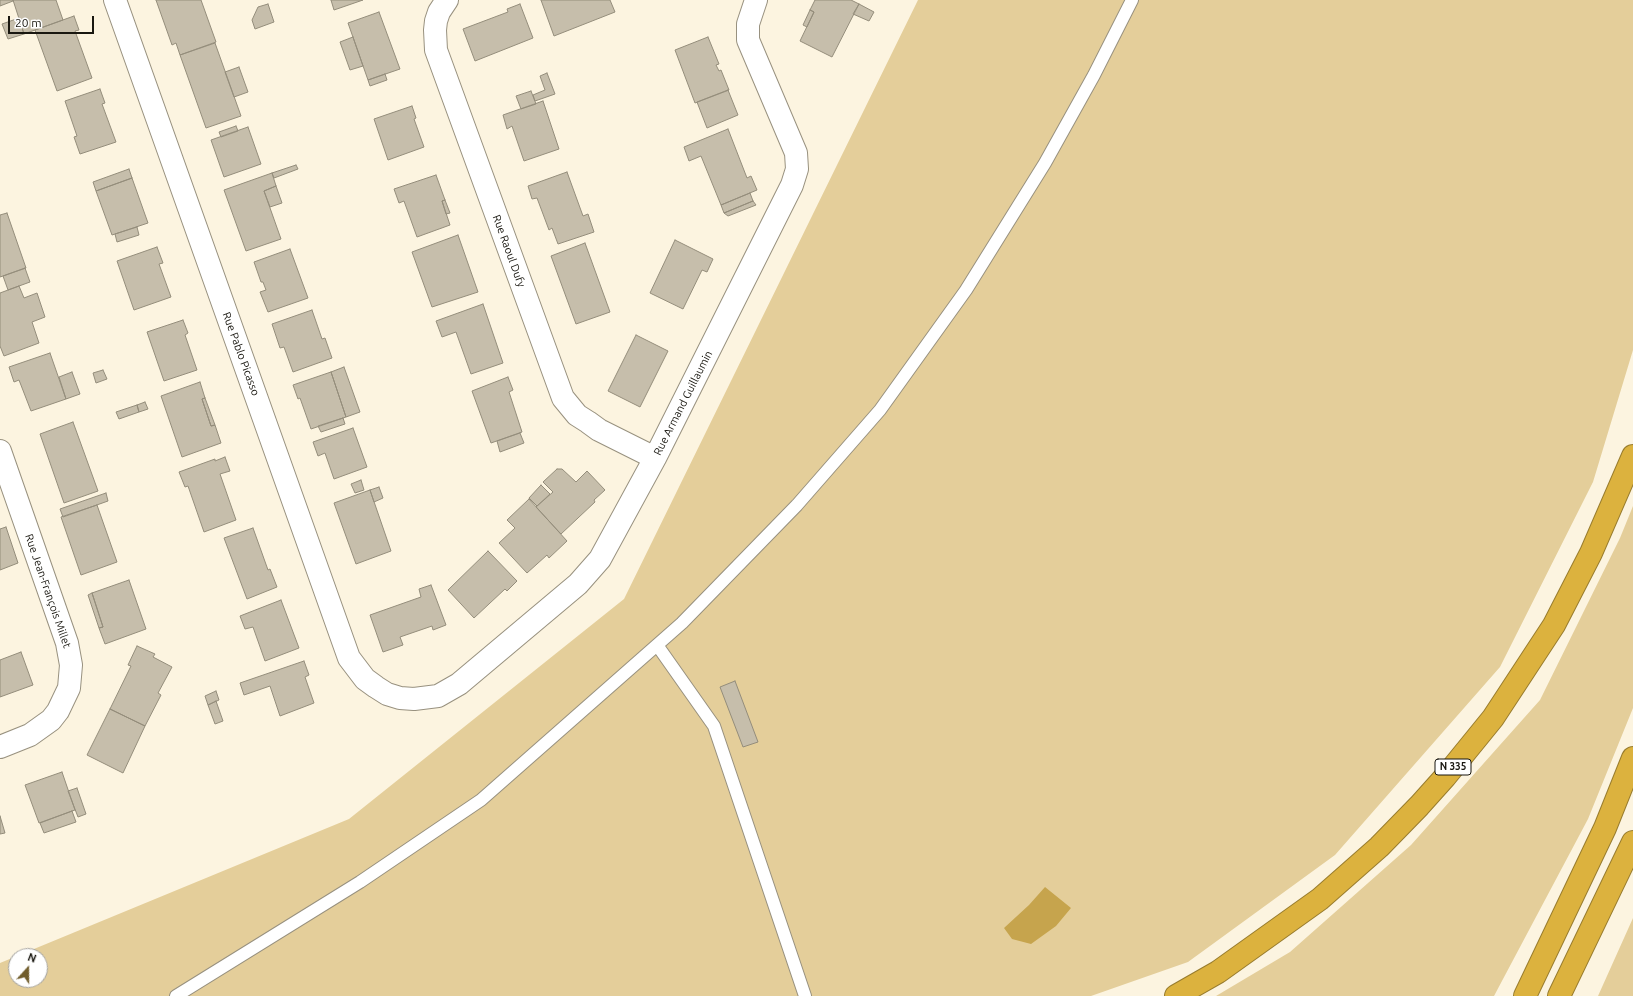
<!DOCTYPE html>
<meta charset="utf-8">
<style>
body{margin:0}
#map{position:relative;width:1633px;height:996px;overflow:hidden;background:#fcf4e0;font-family:Ubuntu,sans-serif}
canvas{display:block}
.north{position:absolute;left:8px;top:948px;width:40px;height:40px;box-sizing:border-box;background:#fff;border:1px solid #a3a29f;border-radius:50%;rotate:21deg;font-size:11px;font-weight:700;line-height:16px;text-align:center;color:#191710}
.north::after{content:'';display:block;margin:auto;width:14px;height:18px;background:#715d2c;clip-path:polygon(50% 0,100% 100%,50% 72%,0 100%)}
.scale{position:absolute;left:8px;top:16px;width:86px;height:18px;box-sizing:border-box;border:2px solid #191710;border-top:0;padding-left:5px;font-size:12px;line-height:14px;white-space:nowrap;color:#191710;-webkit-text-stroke:3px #fff;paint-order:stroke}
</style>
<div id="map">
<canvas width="1633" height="996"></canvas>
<div class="north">N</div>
<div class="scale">20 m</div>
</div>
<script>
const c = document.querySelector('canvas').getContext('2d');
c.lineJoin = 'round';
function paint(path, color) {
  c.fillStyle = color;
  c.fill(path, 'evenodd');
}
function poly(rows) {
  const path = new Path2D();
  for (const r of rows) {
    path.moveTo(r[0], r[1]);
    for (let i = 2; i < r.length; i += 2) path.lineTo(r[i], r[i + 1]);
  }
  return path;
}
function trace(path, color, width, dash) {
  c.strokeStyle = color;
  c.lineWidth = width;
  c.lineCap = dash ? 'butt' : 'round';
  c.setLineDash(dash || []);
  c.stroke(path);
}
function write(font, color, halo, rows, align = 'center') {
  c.font = font + ' Ubuntu,sans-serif';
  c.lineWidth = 3;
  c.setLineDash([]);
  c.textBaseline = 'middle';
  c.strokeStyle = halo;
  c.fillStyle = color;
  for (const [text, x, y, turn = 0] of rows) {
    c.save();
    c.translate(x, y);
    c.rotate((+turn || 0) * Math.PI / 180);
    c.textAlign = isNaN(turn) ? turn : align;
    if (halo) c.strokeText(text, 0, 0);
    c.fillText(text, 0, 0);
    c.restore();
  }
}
const green = poly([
 [918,0,1633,0,1633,350,1593,482,1500,667,1335,855,1188,962,1091,996,0,996,0,963,349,819,624,599],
 [16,956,40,956,40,980,16,980],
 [1633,506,1633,708,1588,819,1494,996,1216,996,1290,952,1411,845,1540,700,1620,538],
 [1633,918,1633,996,1598,996]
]);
const water = poly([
 [1045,887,1071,908,1056,926,1031,944,1012,939,1004,928,1029,905]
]);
const building = poly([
 [0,0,13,0,13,1,0,6,0,0],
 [13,0,56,0,63,20,24,34,13,0],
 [156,0,201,0,216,42,180,55,176,43,172,45,156,0],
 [331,0,363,0,334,10,331,0],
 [541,0,610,0,615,12,554,36,541,0],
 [815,0,851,0,859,4,832,57,800,41,814,12,810,10,815,0],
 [268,4,274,22,255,29,252,20,258,7,268,4],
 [520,4,533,38,475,61,463,29,508,12,507,9,520,4],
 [859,4,874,12,869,21,853,14,859,4],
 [810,10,814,12,807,27,803,25,810,10],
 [379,12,400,69,368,80,348,23,379,12],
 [74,16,79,30,75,31,92,78,57,91,35,30,74,16],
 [19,18,24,34,8,39,2,24,19,18],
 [353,37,363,66,350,70,340,42,353,37],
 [708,37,719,64,716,65,719,71,721,70,729,90,695,103,675,50,708,37],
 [215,43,241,116,206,128,180,55,215,43],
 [239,67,248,92,234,97,225,72,239,67],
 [547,73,555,94,535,101,533,95,545,90,540,76,547,73],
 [385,74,387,80,370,86,368,80,385,74],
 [100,89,105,103,102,104,116,142,80,154,74,137,77,136,65,101,100,89],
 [728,90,738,115,707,128,697,102,728,90],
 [531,91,536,104,521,109,516,96,531,91],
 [543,101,559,149,524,161,512,126,507,129,503,115,543,101],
 [412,106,416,118,414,119,424,147,388,160,374,119,412,106],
 [236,126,238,131,221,137,219,132,236,126],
 [248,127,261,164,224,177,211,140,248,127],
 [728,129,747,178,751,176,757,190,721,205,701,156,689,161,684,147,728,129],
 [296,165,298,169,274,178,272,173,296,165],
 [129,169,132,178,96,191,93,182,129,169],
 [567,172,583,216,588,214,594,232,558,244,552,228,549,230,537,198,532,199,528,186,567,172],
 [272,173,276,186,264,191,281,239,246,251,224,190,272,173],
 [436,175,445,200,442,201,450,225,417,237,404,201,399,203,394,189,436,175],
 [132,178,148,223,112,235,96,191,132,178],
 [276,186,282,203,270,207,264,191,276,186],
 [750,193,753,201,724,213,721,205,750,193],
 [445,200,450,213,446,214,442,201,445,200],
 [753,201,756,205,728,216,724,213,753,201],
 [7,213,26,268,0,277,0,215,7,213],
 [137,227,139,235,117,242,115,234,137,227],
 [458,235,478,292,432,307,412,252,458,235],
 [675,240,713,259,707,272,702,270,683,309,650,293,675,240],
 [585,243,610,312,576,324,551,256,585,243],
 [157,247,163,263,159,264,171,297,134,310,117,261,157,247],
 [290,249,308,298,268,312,260,292,266,290,263,282,261,282,254,262,290,249],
 [25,268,30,282,8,290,3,276,25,268],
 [19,286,24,298,37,293,45,317,32,322,39,343,4,356,0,346,0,293,19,286],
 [483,304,503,363,471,374,456,332,442,337,436,321,483,304],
 [312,310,322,339,325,338,332,358,293,372,284,347,280,348,272,324,312,310],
 [183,320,188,333,185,335,197,370,164,381,147,332,183,320],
 [636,335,668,351,640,407,608,391,636,335],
 [50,353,66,399,31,411,19,380,14,382,9,367,50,353],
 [344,367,360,412,346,417,331,372,344,367],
 [103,370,107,379,96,383,93,373,103,370],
 [72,372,80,394,66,399,59,377,72,372],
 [331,372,346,417,311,429,300,398,298,399,293,385,331,372],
 [508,377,513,390,509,392,522,432,491,443,472,391,508,377],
 [200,382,205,398,202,399,211,426,215,425,221,443,182,457,161,396,200,382],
 [205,398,215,425,211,426,202,399,205,398],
 [145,402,148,409,139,412,137,405,145,402],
 [137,405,139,412,119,419,116,412,137,405],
 [343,418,345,424,321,432,318,426,343,418],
 [73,422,98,491,64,503,40,434,73,422],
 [353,428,367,467,334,479,325,453,318,456,313,442,353,428],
 [520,433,524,443,500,452,497,441,520,433],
 [225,457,230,471,220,474,236,520,204,532,188,486,185,487,179,472,215,459,215,461,225,457],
 [557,469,562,469,576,482,587,471,605,490,594,500,595,502,561,534,536,507,553,492,543,482,557,469],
 [361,480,364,490,355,493,351,484,361,480],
 [541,485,550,494,537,506,529,498,541,485],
 [379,487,383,498,374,502,370,490,379,487],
 [370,490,391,551,356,564,334,503,370,490],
 [106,493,108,501,63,517,60,509,106,493],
 [529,499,567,541,549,558,547,555,527,573,499,543,515,528,507,520,529,499],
 [97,505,117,562,81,575,61,517,97,505],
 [6,527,18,563,0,570,0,529,6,527],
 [253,528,268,570,270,569,277,587,247,599,224,538,253,528],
 [488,551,517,581,507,591,505,589,474,618,448,590,488,551],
 [129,580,146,629,105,644,99,628,103,627,92,593,129,580],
 [431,585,446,625,433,630,432,626,400,637,403,645,383,652,370,615,421,597,419,589,431,585],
 [92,593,103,627,99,628,88,595,92,593],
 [281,600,299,648,265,661,253,627,245,629,240,616,281,600],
 [137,646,155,654,153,657,172,667,158,693,161,695,145,726,110,709,131,666,128,665,137,646],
 [21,652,33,685,0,697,0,660,21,652],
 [304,661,309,675,305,677,314,703,280,716,270,686,244,695,240,683,304,661],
 [735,681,758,742,743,747,720,687,735,681],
 [216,691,219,700,208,705,205,696,216,691],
 [216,701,223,721,215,724,208,705,216,701],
 [110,709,145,726,123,773,87,755,110,709],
 [62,772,75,810,39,823,25,785,62,772],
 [77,788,86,814,78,817,68,791,77,788],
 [72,811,76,822,44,833,40,823,72,811],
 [0,816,5,833,0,834,0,816]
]);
const service = poly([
 [657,645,714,726,805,996],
 [176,996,360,882,481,800,682,623,797,505,880,410,966,290,1045,163,1094,75,1132,0]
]);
const minor = poly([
 [115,0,349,658,365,679,376,687,387,694,400,698,414,699,438,696,459,684,578,584,600,559,655,458,792,185,797,169,796,153,748,40,748,24,756,0],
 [447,0,439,12,436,21,435,30,436,50,563,398,577,415,588,422,599,430,655,458],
 [0,451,67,643,71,665,69,688,58,711,51,720,30,735,0,747]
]);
const motorway = poly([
 [1176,996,1218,972,1320,899,1379,847,1419,806,1445,777,1493,718,1554,625,1591,553,1633,456],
 [1525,996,1605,828,1633,758],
 [1559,996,1633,842]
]);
const shields = [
 [1453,767,36]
];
const shieldNames = [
 ["N 335",1453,767]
];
const streetNames = [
 ["Rue Raoul Dufy",509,251,70],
 ["Rue Pablo Picasso",241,354,70],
 ["Rue Armand Guillaumin",683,403,-63],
 ["Rue Jean-François Millet",48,591,71]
];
paint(green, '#e4ce9a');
paint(water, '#c6a44d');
paint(building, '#c6beab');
trace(building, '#948d7b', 1);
trace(service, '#98917f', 14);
trace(minor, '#98917f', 24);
trace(motorway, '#987c2e', 24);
trace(service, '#fff', 12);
trace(minor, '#fff', 22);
trace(motorway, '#dcb23e', 22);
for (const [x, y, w] of shields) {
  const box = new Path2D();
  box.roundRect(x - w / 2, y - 8, w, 16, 3);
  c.fillStyle = '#fff';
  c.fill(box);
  trace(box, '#191710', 1);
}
write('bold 10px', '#191710', null, shieldNames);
write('11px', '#191710', '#fff', streetNames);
</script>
